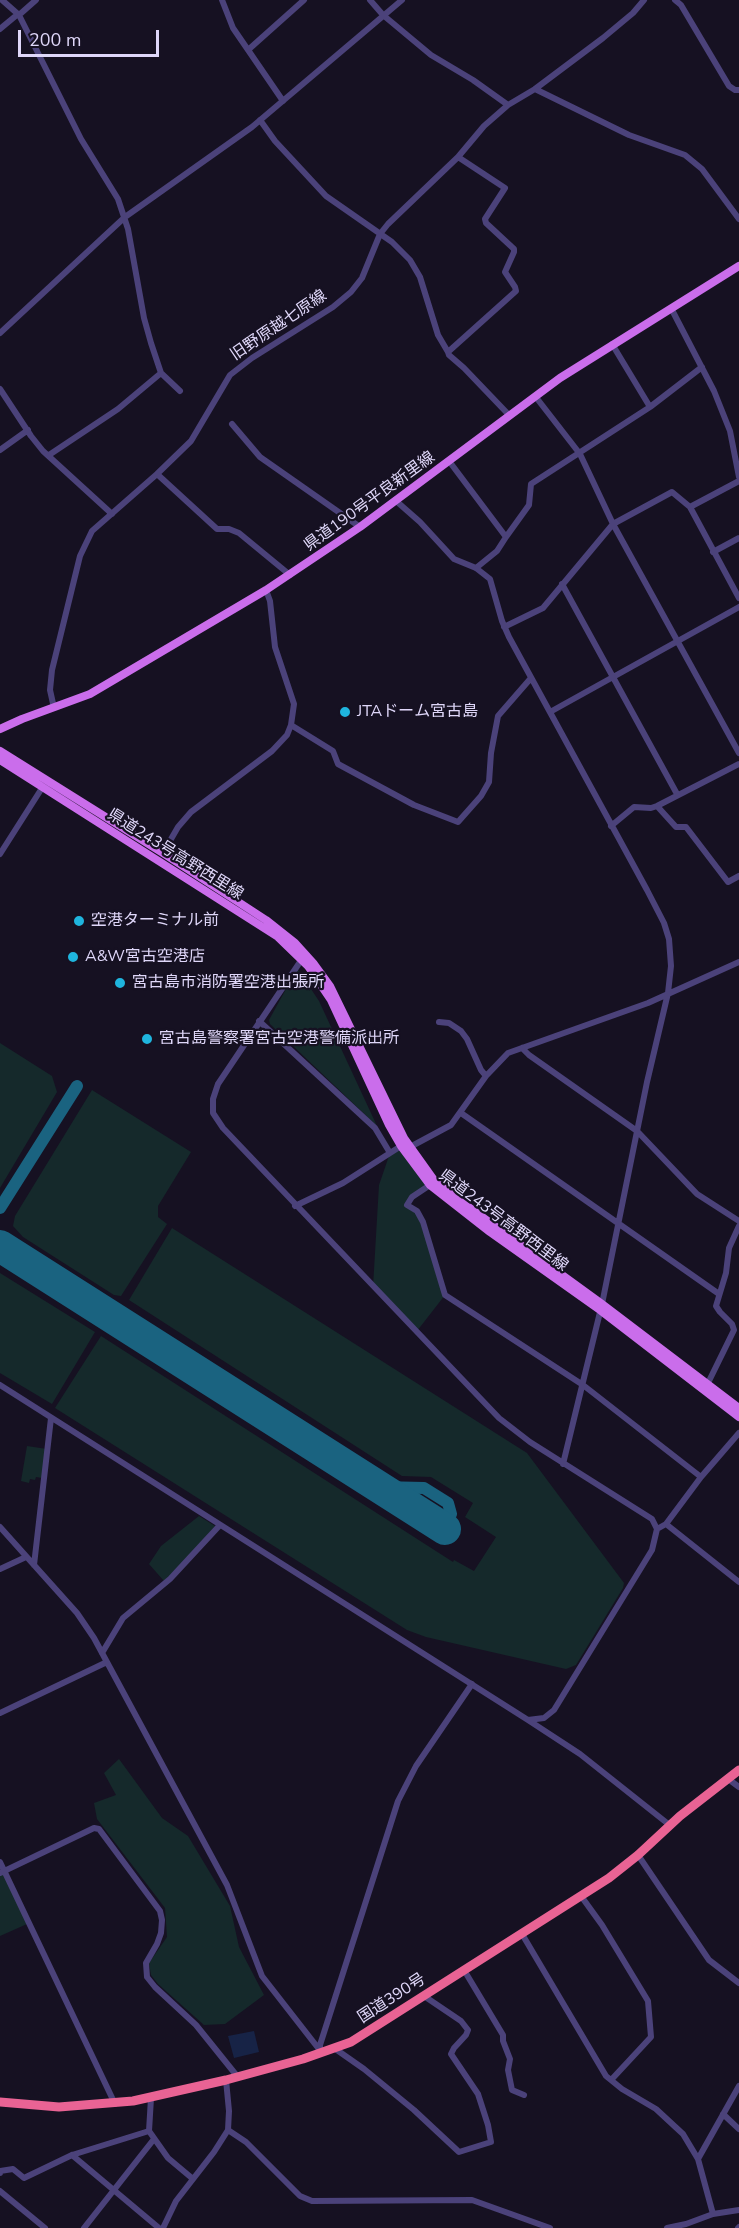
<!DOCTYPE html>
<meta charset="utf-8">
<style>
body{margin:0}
#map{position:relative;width:739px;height:2228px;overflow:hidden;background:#161122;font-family:"Nunito Sans",sans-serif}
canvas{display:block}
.scale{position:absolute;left:18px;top:30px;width:141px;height:27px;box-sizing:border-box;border:3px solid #dfd7f9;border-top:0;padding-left:8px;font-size:18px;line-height:21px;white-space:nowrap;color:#dfd7f9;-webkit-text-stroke:4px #161122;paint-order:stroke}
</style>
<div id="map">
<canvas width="739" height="2228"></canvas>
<div class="scale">200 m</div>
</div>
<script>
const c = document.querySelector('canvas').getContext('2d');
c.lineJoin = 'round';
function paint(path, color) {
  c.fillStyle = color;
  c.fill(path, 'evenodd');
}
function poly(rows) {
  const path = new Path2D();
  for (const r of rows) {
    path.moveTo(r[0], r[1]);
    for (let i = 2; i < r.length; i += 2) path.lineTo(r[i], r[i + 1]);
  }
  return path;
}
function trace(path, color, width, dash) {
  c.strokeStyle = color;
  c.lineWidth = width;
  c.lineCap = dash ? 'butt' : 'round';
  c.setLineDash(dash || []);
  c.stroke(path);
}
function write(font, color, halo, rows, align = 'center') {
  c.font = font + ' "Nunito Sans","Noto Sans JP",sans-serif';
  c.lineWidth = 4.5;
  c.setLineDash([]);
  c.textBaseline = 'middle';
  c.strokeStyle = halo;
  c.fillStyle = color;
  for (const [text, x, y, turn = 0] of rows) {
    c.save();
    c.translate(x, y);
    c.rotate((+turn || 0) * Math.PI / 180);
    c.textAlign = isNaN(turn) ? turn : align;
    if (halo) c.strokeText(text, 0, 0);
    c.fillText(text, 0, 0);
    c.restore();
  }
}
const green = poly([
 [297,969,310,983,309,986,319,1001,377,1126,270,1024,269,1020],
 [0,1043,52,1076,57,1092,0,1188],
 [92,1090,191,1152,158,1206,158,1217,167,1224,121,1296,114,1295,23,1237,13,1226,15,1216],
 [401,1146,430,1185,408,1205,417,1211,445,1295,417,1331,373,1287,379,1185,390,1153],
 [172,1228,527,1453,624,1583,623,1588,576,1665,566,1669,426,1637,407,1630,55,1408,101,1336,453,1562,454,1560,474,1571,496,1537,465,1517,473,1503,431,1477,402,1476,129,1300],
 [0,1273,95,1332,52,1404,0,1373],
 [27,1446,47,1449,42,1478,36,1477,35,1480,30,1479,29,1483,21,1481],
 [199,1516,215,1526,189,1557,164,1581,149,1564,161,1546],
 [119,1759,162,1818,188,1836,230,1906,239,1947,264,1995,225,2024,204,2025,158,1984,151,1975,149,1963,167,1937,165,1908,97,1819,94,1803,116,1795,104,1773],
 [4,1873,27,1924,0,1936,0,1875]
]);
const water = poly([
 [254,2031,259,2052,234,2058,228,2036]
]);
const taxiway = poly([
 [0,1208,77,1086],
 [379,1487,424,1488,448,1503,451,1514,446,1522,434,1522]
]);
const runway = poly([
 [0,1246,445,1529]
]);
const minor = poly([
 [2,0,19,15,81,139,118,199,128,229,144,318,151,343,161,373,180,391],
 [222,0,233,28,283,101],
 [370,0,383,15,431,55,473,80,508,105],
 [675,0,681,5,729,86,735,90,739,90],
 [19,15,36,0],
 [0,29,18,14],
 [248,50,304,0],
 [535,89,629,135,685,155,702,169,739,219],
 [260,120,275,141,326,196,392,242,410,260,420,277,438,335,448,352,449,355,464,368,509,415],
 [671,308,714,391,730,431,739,477],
 [0,333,125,217,252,127,402,0],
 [612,344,650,407],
 [448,352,516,291,515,287,505,272,514,252,514,249,486,223,485,219,505,188,458,157],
 [0,389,31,436,43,451,112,514],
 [535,396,580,454,613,524,739,753],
 [232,424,260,457,360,527],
 [0,450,28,430],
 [49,455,118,409,161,373],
 [449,461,506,537,497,551,476,568],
 [157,474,217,529,229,529,239,533,290,575],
 [395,500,420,522,454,559,476,568,490,579,502,621,509,637,647,890,664,923,669,939,671,966,668,993,647,1082,602,1304,563,1464],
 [690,507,739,481],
 [506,537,529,505,531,484,650,407,702,367],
 [713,552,739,538],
 [562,584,677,794],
 [504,627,543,608,613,524,672,492,690,507,739,598],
 [54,708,50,690,52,670,80,556,92,531,157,474,191,441,230,375,252,358,333,307,351,292,362,278,380,234,388,224,458,157,484,126,508,105,535,89,603,38,633,13,644,0],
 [550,712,739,607],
 [291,725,333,751,338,764,414,805,458,822,481,796,489,782,491,753,498,716,531,678],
 [657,806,676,827,686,827,728,882,739,876],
 [611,826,634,807,651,808,657,806,739,764],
 [163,853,178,827,191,812,272,751,287,735,291,725,294,704,275,647,270,601,266,590],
 [0,854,42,788],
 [302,959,218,1084,213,1099,213,1113,223,1128,499,1418,530,1442,652,1519,657,1529,652,1550,554,1710,544,1718,528,1720],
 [259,1021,375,1128,390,1153],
 [439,1022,449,1023,461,1031,467,1039,481,1070,486,1076],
 [522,1048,529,1055,637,1131,697,1194,739,1221],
 [461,1113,719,1294],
 [430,1185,412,1197,407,1205,417,1211,423,1222,445,1295,583,1385,701,1477],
 [295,1206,343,1183,401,1146,410,1147,451,1125,486,1076,508,1053,648,1003,739,962],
 [708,1383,734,1330,732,1324,720,1312,716,1306,726,1273,729,1248,739,1226],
 [0,1385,528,1720,580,1754,667,1823,672,1824],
 [666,1524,739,1582],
 [0,1527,77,1613,94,1638,227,1885,262,1976,322,2053],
 [657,1529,666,1524,701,1477,739,1433],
 [34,1565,51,1418],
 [0,1569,26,1557],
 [102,1653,123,1618,170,1579,220,1525],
 [0,1713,107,1662],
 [727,1778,739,1787],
 [638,1855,709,1960,739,1983],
 [0,1862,115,2104],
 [0,1873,94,1828,99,1829,160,1911,162,1920,161,1933,157,1944,146,1963,147,1977,155,1987,196,2025,237,2076],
 [581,1896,602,1925,648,2001,651,2037,612,2079],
 [522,1934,606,2076,622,2089,656,2109,683,2134,698,2159,713,2214],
 [464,1970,503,2035,503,2041,510,2059,508,2070,512,2090,524,2095],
 [334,2048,364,2069,414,2110,459,2152,491,2142,488,2125,478,2094,451,2054,454,2048,466,2035,468,2030,461,2021,424,1996],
 [320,2050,320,2045,398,1801,416,1766,472,1684],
 [151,2098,149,2131,168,2158,193,2179],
 [723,2114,739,2129],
 [228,2130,246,2142,300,2196,312,2201,472,2200,550,2228],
 [72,2155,159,2228],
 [698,2159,739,2086],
 [0,2173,0,2171,13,2169,24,2178,72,2155,149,2131],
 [0,2191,45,2228],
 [84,2228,154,2139],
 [163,2228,176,2201,214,2152,228,2130,229,2111,226,2080],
 [667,2228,686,2224,713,2214,739,2210],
 [738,2228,739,2227]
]);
const major = poly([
 [0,729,22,719,90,694,266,590,360,527,560,378,739,266],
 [0,751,163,853,266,920,295,943,314,964,330,986,404,1138,434,1180,463,1203,602,1304,739,1408],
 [0,760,278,937,308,966,331,1000,389,1125,401,1146,430,1185,490,1232,600,1310,739,1417]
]);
const highway = poly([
 [0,2102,59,2107,133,2101,226,2080,303,2059,351,2042,609,1878,638,1855,680,1816,739,1770]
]);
const markers = [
 [345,712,6,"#1fb5de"],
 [79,921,6,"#1fb5de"],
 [73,957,6,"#1fb5de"],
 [120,983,6,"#1fb5de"],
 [147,1039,6,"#1fb5de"]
];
const streetNames = [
 ["旧野原越七原線",279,326,-34],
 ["県道190号平良新里線",370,502,-36],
 ["県道243号高野西里線",175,855,32],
 ["県道243号高野西里線",503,1221,37],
 ["国道390号",392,1999,-33]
];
const poiNames = [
 ["JTAドーム宮古島",357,712],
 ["空港ターミナル前",91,921],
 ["A&W宮古空港店",85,957],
 ["宮古島市消防署空港出張所",132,983],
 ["宮古島警察署宮古空港警備派出所",159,1039]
];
paint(green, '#15292b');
paint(water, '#172346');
trace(taxiway, '#1a6380', 12);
trace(runway, '#1a6380', 32);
trace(minor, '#4b427a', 6);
trace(major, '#ca6deb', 8);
trace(highway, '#e96394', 9);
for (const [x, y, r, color] of markers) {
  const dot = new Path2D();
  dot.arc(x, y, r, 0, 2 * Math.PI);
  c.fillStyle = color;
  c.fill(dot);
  trace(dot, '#161122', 2);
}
write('16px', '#dfd7f9', '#161122', streetNames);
write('16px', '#dfd7f9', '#161122', poiNames, 'left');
</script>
